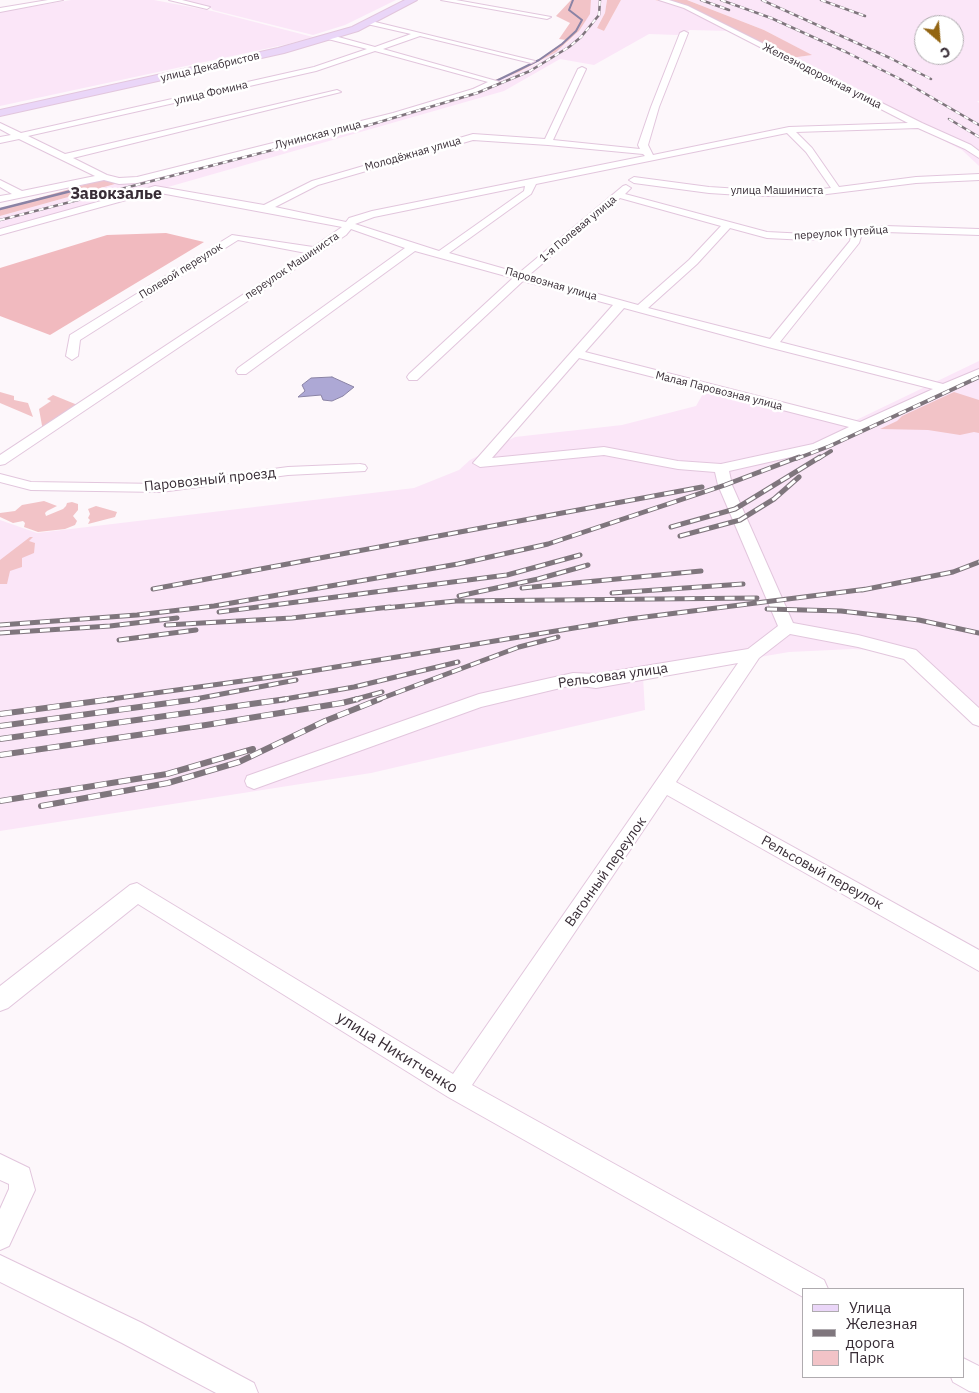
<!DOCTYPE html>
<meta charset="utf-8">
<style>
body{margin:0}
#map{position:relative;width:979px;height:1393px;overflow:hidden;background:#fdf7fb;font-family:"IBM Plex Sans",sans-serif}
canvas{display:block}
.legend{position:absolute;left:802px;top:1288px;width:162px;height:90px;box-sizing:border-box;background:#fff;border:1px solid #afabaf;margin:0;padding:6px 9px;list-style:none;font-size:15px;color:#382d36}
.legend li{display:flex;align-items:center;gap:10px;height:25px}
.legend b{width:25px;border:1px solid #afabaf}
.north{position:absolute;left:914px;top:15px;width:50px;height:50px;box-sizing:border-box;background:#fff;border:1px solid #afabaf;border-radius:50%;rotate:153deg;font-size:14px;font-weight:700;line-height:20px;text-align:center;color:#382d36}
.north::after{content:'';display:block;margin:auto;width:18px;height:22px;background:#936512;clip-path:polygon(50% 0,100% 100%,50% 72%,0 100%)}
</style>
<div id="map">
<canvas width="979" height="1393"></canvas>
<ul class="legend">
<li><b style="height:6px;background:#ead6f8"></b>Улица</li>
<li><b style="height:6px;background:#7f767d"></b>Железная дорога</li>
<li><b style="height:14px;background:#f2c3c7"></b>Парк</li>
</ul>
<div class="north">С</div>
</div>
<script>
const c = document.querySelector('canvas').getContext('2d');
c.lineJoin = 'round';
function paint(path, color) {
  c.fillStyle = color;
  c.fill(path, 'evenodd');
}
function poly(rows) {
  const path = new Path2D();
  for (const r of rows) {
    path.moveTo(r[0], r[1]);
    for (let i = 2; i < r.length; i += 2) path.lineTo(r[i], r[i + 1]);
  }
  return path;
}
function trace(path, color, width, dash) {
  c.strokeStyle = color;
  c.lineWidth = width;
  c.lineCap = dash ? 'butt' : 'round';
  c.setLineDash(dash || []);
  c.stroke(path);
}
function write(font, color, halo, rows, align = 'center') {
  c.font = font + ' "IBM Plex Sans",sans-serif';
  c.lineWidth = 5;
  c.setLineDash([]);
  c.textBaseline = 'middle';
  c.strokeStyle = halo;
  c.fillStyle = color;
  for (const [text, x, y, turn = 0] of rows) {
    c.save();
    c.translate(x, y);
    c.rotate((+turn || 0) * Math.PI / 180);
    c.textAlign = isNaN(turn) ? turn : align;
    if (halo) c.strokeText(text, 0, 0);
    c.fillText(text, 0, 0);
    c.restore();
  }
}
const built = poly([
 [71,0,154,0,212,11,313,37,288,44,0,106,0,12],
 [177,0,396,0,345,25,313,35,213,10,210,7],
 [591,0,607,0,605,13,597,28,604,31,621,0,655,0,674,4,689,10,730,31,690,30,677,35,649,34,594,65,560,59,504,91,0,235,0,216,115,184,396,114,450,98,519,72,538,63,566,44,579,31,589,14],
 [687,0,979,0,979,101,977,101,979,103,979,166,962,150,783,59,811,55,764,30],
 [924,25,954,25,954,55,924,55],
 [979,361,979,728,913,664,882,651,853,649,789,652,643,677,645,710,371,773,0,831,0,520,37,533,414,488,459,470,470,460,515,437,622,425,696,406,708,385,848,424]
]);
const green = poly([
 [571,0,591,0,590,14,579,31,556,52,519,72,450,98,396,114,115,184,0,216,0,209,108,178,135,178,394,113,446,98,487,83,513,73,541,58,566,40,559,39,570,23,556,16],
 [607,0,621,0,604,31,597,28,605,13],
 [655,0,687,0,764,30,812,55,783,59,689,10,674,4],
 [0,392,14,396,14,400,28,403,33,417,0,403],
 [954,392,979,400,979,433,974,432,960,435,928,430,880,429,897,421,902,416],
 [53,395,80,406,43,431,39,409,51,401,47,399],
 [44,501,57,506,47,511,45,513,46,516,63,509,66,506,67,503,72,502,78,504,78,510,73,516,77,521,75,525,65,529,38,532,24,527,25,523,23,521,13,523,0,517,0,513,15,511,22,505],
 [96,506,117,512,115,517,88,524,90,520,88,518,90,514,88,509],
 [30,537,33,537,29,541,35,543,34,553,22,558,22,567,10,571,7,584,0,584,0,560]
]);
const forest = poly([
 [166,233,204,242,50,335,0,316,0,268,107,235]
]);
const water = poly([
 [332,377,354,387,343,396,332,401,323,400,321,395,298,397,305,391,302,385,311,378,332,377]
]);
const streamFar1 = poly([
 [492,83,539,60,562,44,576,31,582,20,569,10,573,0]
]);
const stream = poly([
 [0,209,79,189]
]);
const street = poly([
 [48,0,63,0,0,12,0,8,48,0],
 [169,0,182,0,210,7,207,9,169,0],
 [441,0,456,0,551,17,547,19,441,0],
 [659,0,669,0,688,6,922,123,971,145,979,151,979,158,965,149,918,128,796,132,812,148,839,187,916,177,979,174,979,180,916,183,811,196,756,196,709,193,634,183,629,180,634,177,709,187,756,190,811,190,831,188,806,152,787,133,536,184,531,194,449,253,519,273,623,186,626,185,631,188,625,194,767,232,807,234,885,226,979,229,979,235,885,232,862,234,859,243,780,342,943,384,979,369,979,378,822,450,729,471,732,485,793,623,858,635,916,650,979,708,979,726,973,724,904,659,858,647,790,634,759,658,676,782,979,950,979,971,667,795,472,1085,824,1280,828,1289,803,1289,803,1297,448,1097,138,904,8,1008,0,1011,0,986,130,885,137,883,453,1074,738,663,596,688,573,685,481,707,254,789,247,786,245,781,247,776,479,694,573,673,596,674,748,649,778,626,718,485,715,472,678,469,604,455,480,467,473,463,613,305,523,281,417,380,409,380,407,377,409,374,513,278,415,251,246,374,238,374,236,371,238,368,405,248,351,229,346,235,5,464,0,465,0,455,306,253,238,240,80,340,78,356,72,360,66,356,70,335,232,235,313,247,342,227,155,192,0,235,0,229,155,186,264,205,312,181,473,134,545,139,578,69,582,67,586,69,553,140,640,149,638,145,651,107,680,33,684,31,688,33,659,107,648,145,653,155,789,127,908,123,684,8,659,0],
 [473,140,548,145,643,154,645,156,372,211,349,218,346,222,275,207,318,185,473,140],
 [525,186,524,191,439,251,355,224,374,217,525,186],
 [620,198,721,226,689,260,638,305,529,275,620,198],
 [730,228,767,238,807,240,851,236,850,241,770,339,648,308,697,264,730,228],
 [624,308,768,347,933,389,860,422,585,352,624,308],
 [579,358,849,427,813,444,721,464,678,461,604,447,492,458,579,358],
 [367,20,535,61,531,63,420,36,383,49,500,82,479,93,399,117,137,183,119,184,104,180,0,202,0,196,12,194,0,187,0,180,22,191,95,176,19,139,0,143,0,137,11,135,0,129,0,123,21,133,314,67,367,49,328,39,328,35,331,35,375,47,411,34,367,24,367,20],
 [375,51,488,82,473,89,393,113,137,177,119,178,107,175,73,158,341,92,337,90,65,154,28,136,316,71,375,51],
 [360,464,365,465,367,468,365,471,288,475,161,492,31,490,0,482,0,474,31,482,161,484,288,467,360,464],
 [0,1154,29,1168,35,1190,9,1246,0,1250,0,1209,9,1189,9,1184,0,1180,0,1154],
 [0,1255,142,1323,254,1383,258,1393,216,1393,122,1343,0,1282,0,1255],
 [963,1358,979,1366,979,1393,969,1391,953,1382,951,1377,963,1377,963,1358]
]);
const secondary = poly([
 [405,0,417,0,358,31,284,53,0,116,0,110,278,48,352,27,405,0]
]);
const railFar3 = poly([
 [701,0,729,10],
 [721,0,771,18,846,52,900,79,979,125],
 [762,0,890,58,931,79],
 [821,0,865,16],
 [949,119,979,137],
 [0,220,366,126,477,93,530,71,569,47,581,37,599,15,600,0]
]);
const railFar2 = poly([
 [796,459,830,446,979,377],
 [818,459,831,451]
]);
const railFar1 = poly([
 [671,527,735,509,820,457],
 [680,536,740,520,774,499,799,477],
 [522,588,701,571],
 [153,589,702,487],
 [862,590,953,572,979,562],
 [612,593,743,584],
 [459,596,538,579,588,565],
 [385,608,456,601,757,598],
 [767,609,841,611,919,620,979,633],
 [219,612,507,575,580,555],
 [0,625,137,615,214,606,458,564,548,544,725,485,799,457],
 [166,625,292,618,390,607],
 [0,633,110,626,177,618],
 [119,640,196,630],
 [104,700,293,674,629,619,867,589],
 [190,700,296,680],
 [279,700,354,687,458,662],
 [353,700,382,692],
 [377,700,519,647,558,637]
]);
const rail = poly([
 [0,714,113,699],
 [0,726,198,699],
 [0,739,287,699],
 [0,755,206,725,342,703,358,699],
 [0,801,167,774,253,749],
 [41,806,168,783,239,762,325,721,380,699]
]);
const farStreetnames = [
 ["улица Декабристов",210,67,-13],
 ["Железнодорожная улица",822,76,27],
 ["улица Фомина",211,93,-13],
 ["Лунинская улица",318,135,-14],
 ["Молодёжная улица",413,154,-16],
 ["улица Машиниста",777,191],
 ["1-я Полевая улица",578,229,-40],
 ["переулок Путейца",841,233,-4],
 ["переулок Машиниста",292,266,-34],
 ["Полевой переулок",181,271,-32],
 ["Паровозная улица",551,284,16],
 ["Малая Паровозная улица",719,391,14]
];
const streetNames = [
 ["Паровозный проезд",210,480,-6],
 ["Рельсовая улица",613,676,-8],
 ["Вагонный переулок",606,872,-55],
 ["Рельсовый переулок",822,873,29]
];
const farDistrictnames = [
 ["Завокзалье",116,194]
];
const nearStreetnames = [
 ["улица Никитченко",397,1053,32]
];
paint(built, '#fbe6f8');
paint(green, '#f2c3c7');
paint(forest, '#f1babf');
paint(water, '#ada8d5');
trace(water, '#8a83a5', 1);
trace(streamFar1, '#8a83a5', 2);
trace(stream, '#8a83a5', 2.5);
trace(street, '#e2c6dd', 2);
trace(secondary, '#e2c6dd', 2);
paint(street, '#fff');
paint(secondary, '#ead6f8');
trace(railFar3, '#7f767d', 2.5);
trace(railFar2, '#7f767d', 4);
trace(railFar1, '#7f767d', 5);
trace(rail, '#7f767d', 6);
trace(railFar3, '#fff', 2, [5]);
trace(railFar2, '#fff', 2.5, [8]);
trace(railFar1, '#fff', 3, [10]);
trace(rail, '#fff', 4.5, [12]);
write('11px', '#382d36', '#fff', farStreetnames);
write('14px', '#382d36', '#fff', streetNames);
write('bold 16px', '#382d36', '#fff', farDistrictnames);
write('16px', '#382d36', '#fff', nearStreetnames);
</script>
